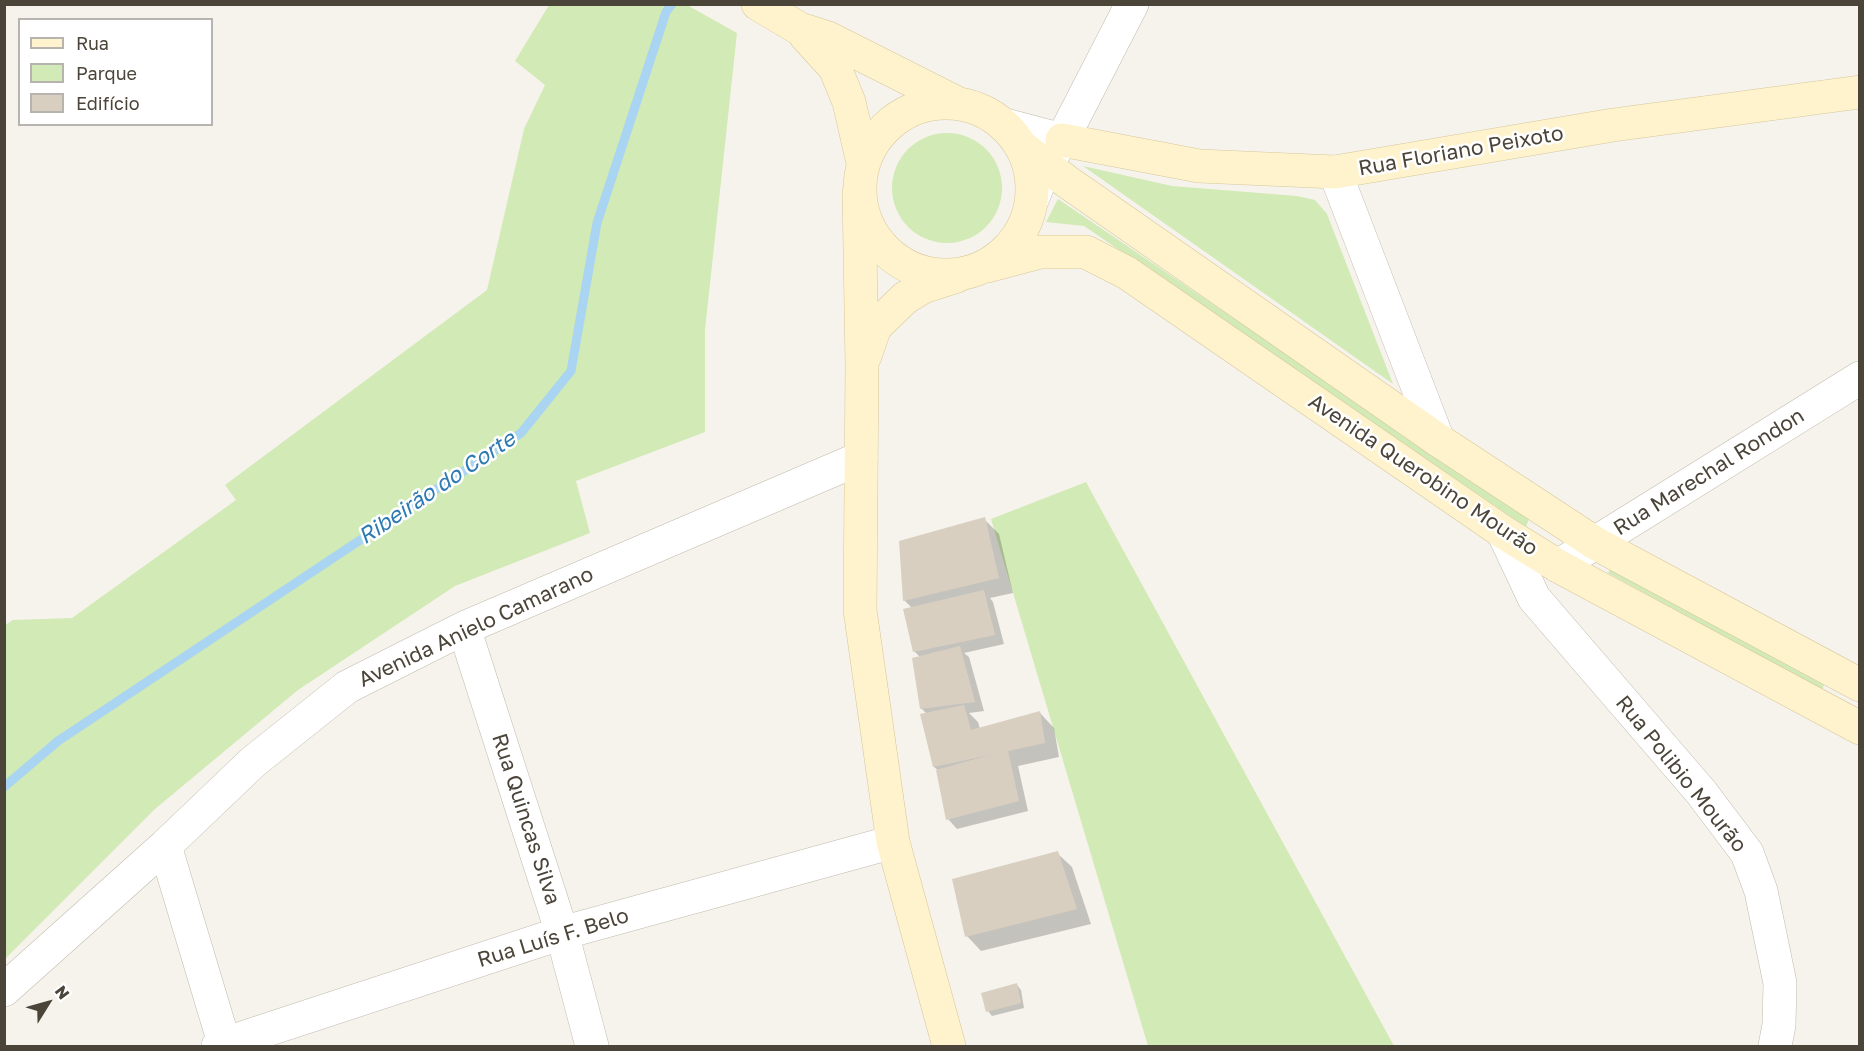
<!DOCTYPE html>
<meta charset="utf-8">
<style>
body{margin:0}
#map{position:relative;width:1864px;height:1051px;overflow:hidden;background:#f6f3ec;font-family:"Golos Text",sans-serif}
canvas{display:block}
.frame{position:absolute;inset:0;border:6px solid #4b4439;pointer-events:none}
.legend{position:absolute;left:18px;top:18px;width:195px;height:108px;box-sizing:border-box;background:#fff;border:2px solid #b7b4b0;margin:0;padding:8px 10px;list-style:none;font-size:18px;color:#4b4439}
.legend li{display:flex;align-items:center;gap:12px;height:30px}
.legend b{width:30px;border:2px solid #b7b4b0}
.north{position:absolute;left:18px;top:973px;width:60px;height:60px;-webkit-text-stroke:4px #fff;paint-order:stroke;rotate:53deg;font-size:16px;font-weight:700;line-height:24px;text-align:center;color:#4b4439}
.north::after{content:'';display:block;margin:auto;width:21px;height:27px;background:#4b4439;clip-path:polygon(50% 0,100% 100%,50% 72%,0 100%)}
</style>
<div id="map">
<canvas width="1864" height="1051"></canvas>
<div class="frame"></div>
<ul class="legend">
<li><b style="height:8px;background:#fff3cd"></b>Rua</li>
<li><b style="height:16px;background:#d2eab5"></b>Parque</li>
<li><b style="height:16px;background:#d8cfc1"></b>Edifício</li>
</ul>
<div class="north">N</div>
</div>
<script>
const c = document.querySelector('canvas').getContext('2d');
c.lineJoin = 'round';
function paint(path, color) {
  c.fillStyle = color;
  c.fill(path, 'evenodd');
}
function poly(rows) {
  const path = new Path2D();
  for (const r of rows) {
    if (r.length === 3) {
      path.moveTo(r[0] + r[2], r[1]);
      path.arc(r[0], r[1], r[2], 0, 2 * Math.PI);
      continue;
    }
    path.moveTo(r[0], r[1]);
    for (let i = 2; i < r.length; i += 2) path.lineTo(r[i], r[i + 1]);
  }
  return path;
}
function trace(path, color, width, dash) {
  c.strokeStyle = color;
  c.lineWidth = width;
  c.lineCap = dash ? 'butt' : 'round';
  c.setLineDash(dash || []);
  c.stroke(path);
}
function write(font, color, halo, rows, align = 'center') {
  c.font = font + ' "Golos Text",sans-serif';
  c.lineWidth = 5;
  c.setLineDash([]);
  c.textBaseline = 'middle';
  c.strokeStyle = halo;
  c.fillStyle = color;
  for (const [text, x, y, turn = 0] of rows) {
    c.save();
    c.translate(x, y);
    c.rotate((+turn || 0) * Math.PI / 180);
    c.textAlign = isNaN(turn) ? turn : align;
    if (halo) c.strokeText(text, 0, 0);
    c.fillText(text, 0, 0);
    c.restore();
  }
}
const green = poly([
 [549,5,687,5,737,33,705,330,705,432,576,481,590,533,455,586,298,690,155,809,5,959,5,625,13,620,72,618,236,500,225,485,487,290,524,129,545,85,515,61],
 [947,188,55],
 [1083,166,1172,186,1297,196,1315,200,1327,214,1393,384],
 [1058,199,1529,519,1526,527,1084,226,1046,222],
 [1086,482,1394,1046,1148,1046,991,519],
 [1611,567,1824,685,1822,690,1608,573]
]);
const water = poly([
 [673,5,666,12,598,223,571,371,521,433,58,741,5,789,58,741,521,432,571,371,597,223,666,12]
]);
const shadow = poly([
 [984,519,999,534,1013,593,990,598,993,602,1004,644,964,653,969,657,984,711,969,713,978,722,980,729,1040,713,1054,728,1059,757,1018,766,1028,811,957,829,948,819,939,771,934,767,927,714,921,708,920,657,914,651,912,608,904,600],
 [1057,853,1072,867,1091,924,981,951,967,936],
 [1017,985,1021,990,1024,1008,992,1016,988,1011]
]);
const stream = poly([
 [4,787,58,741,521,433,571,371,597,223,666,12,672,4]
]);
const building = poly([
 [985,517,999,578,903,601,899,541],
 [984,590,995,635,913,652,903,609],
 [960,646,975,702,920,709,912,658],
 [964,705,971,730,1040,711,1045,743,1008,751,1019,801,946,820,936,770,990,755,933,767,920,714],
 [1058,851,1077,909,965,937,952,879],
 [1017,983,1021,1003,986,1012,981,993]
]);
const street = poly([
 [1005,125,1062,140],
 [1335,172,1438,440],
 [1032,200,1046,165,1062,140,1132,4],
 [1503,532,1534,598,1701,792,1747,853,1761,891,1780,983,1779,1025,1775,1046],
 [1558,566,1860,378],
 [464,628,562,933,592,1046],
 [165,846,225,1046],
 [4,990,165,846,253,762,347,687,464,628,861,458],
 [218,1046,562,933,893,842]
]);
const secondary = poly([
 [758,4,800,29,828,38,955,102],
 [805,35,835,68,849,102,863,163],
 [946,189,86],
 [1062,140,1199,166,1335,172,1613,125,1860,92],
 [1022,147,1066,181,1438,440,1595,543,1860,685],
 [859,192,862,366,860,610,893,842,949,1046],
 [987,266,1040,252,1086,252,1127,273,1503,532,1558,566,1860,728],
 [865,356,875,327,905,298,923,287,957,276]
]);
const streetNames = [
 ["Rua Floriano Peixoto",1461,151,-10],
 ["Rua Marechal Rondon",1709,472,-32],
 ["Avenida Querobino Mourão",1423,475,34],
 ["Avenida Anielo Camarano",476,627,-25],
 ["Rua Polibio Mourão",1681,774,51],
 ["Rua Quincas Silva",526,819,72],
 ["Rua Luís F. Belo",553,938,-17]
];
const waterNames = [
 ["Ribeirão do Corte",437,488,-34]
];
paint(green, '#d2eab5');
paint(water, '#a9d4f2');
paint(shadow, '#0003');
trace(stream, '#a9d4f2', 9);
paint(building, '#d8cfc1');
trace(street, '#c2bbae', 34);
trace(secondary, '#d6c79b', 34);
trace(street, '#fff', 33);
trace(secondary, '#fff3cd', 33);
write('21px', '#4b4439', '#fff', streetNames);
write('italic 22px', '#2e7ab2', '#fff', waterNames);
</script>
